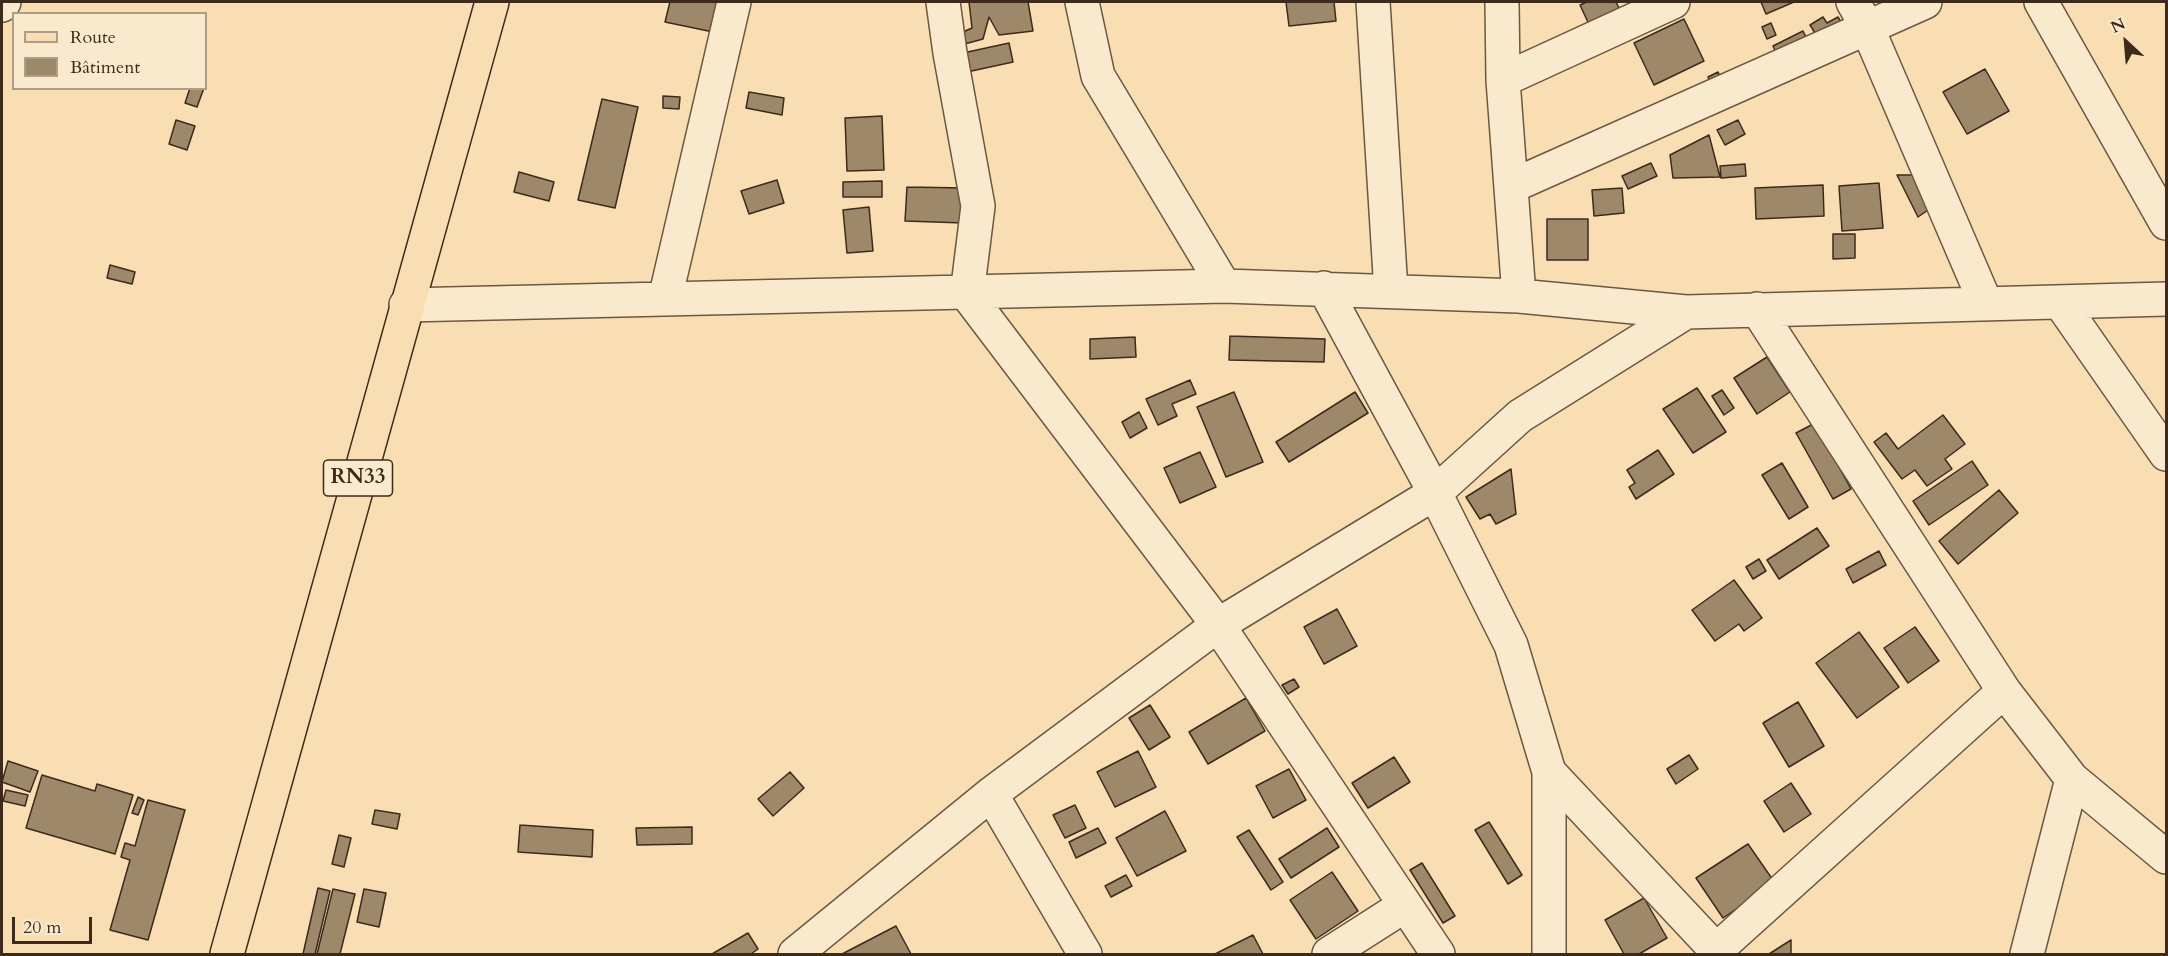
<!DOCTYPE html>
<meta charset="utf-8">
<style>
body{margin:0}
#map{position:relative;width:2168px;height:956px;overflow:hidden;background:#f8deb2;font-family:Cardo,serif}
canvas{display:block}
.frame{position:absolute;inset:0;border:3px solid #3d2a1d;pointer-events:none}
.legend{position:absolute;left:12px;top:12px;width:195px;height:78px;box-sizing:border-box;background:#faeacd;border:2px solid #ae9d87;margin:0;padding:8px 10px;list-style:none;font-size:18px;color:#3d2a1d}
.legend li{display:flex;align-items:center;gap:12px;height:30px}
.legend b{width:30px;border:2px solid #ae9d87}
.north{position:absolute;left:2096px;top:12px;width:60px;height:60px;-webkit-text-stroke:4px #faeacd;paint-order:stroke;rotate:334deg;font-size:16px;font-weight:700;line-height:24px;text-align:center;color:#3d2a1d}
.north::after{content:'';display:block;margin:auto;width:21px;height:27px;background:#3d2a1d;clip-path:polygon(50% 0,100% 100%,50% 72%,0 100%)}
.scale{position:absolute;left:12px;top:917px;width:80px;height:27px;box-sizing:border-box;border:3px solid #3d2a1d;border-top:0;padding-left:8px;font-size:18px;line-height:21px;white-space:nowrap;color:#3d2a1d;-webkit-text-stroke:4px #faeacd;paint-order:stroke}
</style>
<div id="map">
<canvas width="2168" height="956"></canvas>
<div class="frame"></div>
<ul class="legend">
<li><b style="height:8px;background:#f8deb2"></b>Route</li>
<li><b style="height:16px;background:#9e886a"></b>Bâtiment</li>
</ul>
<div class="north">N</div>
<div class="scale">20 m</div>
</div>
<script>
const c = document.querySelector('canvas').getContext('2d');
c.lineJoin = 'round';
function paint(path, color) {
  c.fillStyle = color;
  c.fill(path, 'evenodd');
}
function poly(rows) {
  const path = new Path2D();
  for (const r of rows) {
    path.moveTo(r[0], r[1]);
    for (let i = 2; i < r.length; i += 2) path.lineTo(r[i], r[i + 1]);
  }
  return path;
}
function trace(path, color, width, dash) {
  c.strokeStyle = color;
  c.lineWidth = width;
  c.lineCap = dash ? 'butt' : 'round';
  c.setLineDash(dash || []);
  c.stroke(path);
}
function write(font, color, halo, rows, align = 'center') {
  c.font = font + ' Cardo,serif';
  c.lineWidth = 6;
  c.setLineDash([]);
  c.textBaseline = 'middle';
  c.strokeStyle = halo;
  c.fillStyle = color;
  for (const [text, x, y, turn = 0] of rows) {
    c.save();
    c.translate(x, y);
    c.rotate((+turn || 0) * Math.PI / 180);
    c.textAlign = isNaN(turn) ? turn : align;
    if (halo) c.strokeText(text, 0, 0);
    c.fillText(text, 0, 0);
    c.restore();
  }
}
const building = poly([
 [670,2,725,2,718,33,665,22,670,2],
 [969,2,1028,2,1033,31,999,35,989,17,983,39,961,45,956,35,972,28,969,2],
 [1286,2,1334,2,1336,21,1289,26,1286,2],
 [1587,2,1616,2,1623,16,1592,31,1580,5,1587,2],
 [1761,2,1794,2,1766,14,1761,2],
 [1823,17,1827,23,1838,17,1844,27,1820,41,1810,25,1823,17],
 [1684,19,1704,61,1654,85,1634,43,1684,19],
 [1771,23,1776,35,1767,39,1762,27,1771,23],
 [1803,31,1810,45,1779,60,1773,46,1803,31],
 [1009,43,1013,62,967,72,963,53,1009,43],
 [1985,69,2009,111,1967,134,1943,92,1985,69],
 [1718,72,1723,82,1712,87,1708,77,1718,72],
 [190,88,204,88,197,107,185,103,190,88],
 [749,92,784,98,782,115,746,108,749,92],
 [663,96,680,97,679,109,663,108,663,96],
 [602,99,638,107,615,208,578,200,602,99],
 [882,116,884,170,847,171,845,118,882,116],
 [176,120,195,126,187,150,169,144,176,120],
 [1738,120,1745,134,1725,145,1717,130,1738,120],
 [1709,135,1720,177,1673,178,1670,155,1709,135],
 [1651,163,1657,176,1628,189,1622,176,1651,163],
 [1745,164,1746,176,1721,178,1720,166,1745,164],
 [519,172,554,182,549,201,514,192,519,172],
 [1897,175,1913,175,1931,208,1918,217,1897,175],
 [777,180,784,203,749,214,741,191,777,180],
 [882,181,882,197,843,197,843,182,882,181],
 [1879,183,1883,228,1842,231,1839,186,1879,183],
 [1823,185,1824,216,1756,219,1755,188,1823,185],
 [907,187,965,188,964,223,905,221,907,187],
 [1622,188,1624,213,1594,216,1592,190,1622,188],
 [869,207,873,251,847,253,843,210,869,207],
 [1547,219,1588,219,1588,260,1547,260,1547,219],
 [1833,234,1855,234,1855,258,1833,259,1833,234],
 [110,265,135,272,132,284,107,278,110,265],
 [1230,336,1325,339,1324,362,1229,360,1230,336],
 [1135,337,1136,357,1090,359,1090,339,1135,337],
 [1767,357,1790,392,1757,414,1734,378,1767,357],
 [1190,380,1196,394,1172,404,1177,416,1158,425,1146,399,1190,380],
 [1697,388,1726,432,1693,453,1663,409,1697,388],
 [1722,390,1734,408,1724,415,1712,396,1722,390],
 [1234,392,1263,462,1226,477,1197,407,1234,392],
 [1355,392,1368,413,1289,462,1276,442,1355,392],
 [1139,412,1147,428,1130,438,1122,422,1139,412],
 [1943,415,1965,444,1945,459,1952,469,1927,486,1915,470,1902,479,1874,442,1886,433,1898,449,1943,415],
 [1815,423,1851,489,1833,499,1796,433,1815,423],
 [1658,450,1674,474,1636,499,1629,487,1635,483,1627,470,1658,450],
 [1200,452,1216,487,1180,503,1164,468,1200,452],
 [1972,461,1988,485,1929,525,1913,501,1972,461],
 [1782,463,1808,507,1789,519,1762,475,1782,463],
 [1511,469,1516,514,1496,524,1490,514,1480,519,1466,497,1511,469],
 [1999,490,2018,513,1958,564,1939,541,1999,490],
 [1817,528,1829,546,1779,579,1767,560,1817,528],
 [1879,551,1886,565,1853,583,1846,569,1879,551],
 [1759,559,1766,571,1753,579,1746,567,1759,559],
 [1734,580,1762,618,1744,631,1739,624,1715,641,1692,610,1734,580],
 [1337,609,1357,646,1324,664,1304,627,1337,609],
 [1915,627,1939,661,1908,683,1884,648,1915,627],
 [1859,632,1899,687,1857,718,1816,663,1859,632],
 [1294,679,1299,687,1288,694,1282,685,1294,679],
 [1246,698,1265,731,1208,764,1189,732,1246,698],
 [1798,702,1824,746,1789,767,1763,723,1798,702],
 [1150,705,1170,737,1149,750,1129,718,1150,705],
 [1138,751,1156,787,1115,807,1097,772,1138,751],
 [1689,755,1698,769,1676,784,1667,769,1689,755],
 [1394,757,1410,782,1368,808,1352,783,1394,757],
 [8,761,38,771,30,792,2,782,8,761],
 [1289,769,1306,800,1273,818,1256,786,1289,769],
 [790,772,804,788,773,816,758,799,790,772],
 [42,775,95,791,97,784,133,795,115,854,26,828,42,775],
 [1791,783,1811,814,1784,832,1764,801,1791,783],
 [6,790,28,795,25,806,3,801,6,790],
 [138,797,144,800,138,815,132,813,138,797],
 [148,800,185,810,148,940,110,930,130,860,121,857,125,843,135,846,148,800],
 [1075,805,1086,828,1065,838,1053,815,1075,805],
 [375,810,400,814,397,829,372,824,375,810],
 [1165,811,1186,851,1137,876,1116,838,1165,811],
 [1489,822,1522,875,1508,884,1475,830,1489,822],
 [520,825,593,830,592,857,518,852,520,825],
 [692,827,692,844,637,845,636,828,692,827],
 [1098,828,1106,843,1076,858,1069,842,1098,828],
 [1327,828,1339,847,1291,878,1279,859,1327,828],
 [1249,830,1283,882,1271,890,1237,837,1249,830],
 [339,835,351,838,344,867,332,864,339,835],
 [1748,844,1775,883,1723,918,1696,878,1748,844],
 [1422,863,1455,916,1443,923,1410,870,1422,863],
 [1332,872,1358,911,1316,939,1290,900,1332,872],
 [1126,875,1132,886,1111,897,1105,886,1126,875],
 [318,888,330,891,315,954,303,954,318,888],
 [333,889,355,894,340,954,317,954,333,889],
 [364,889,386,893,379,927,357,922,364,889],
 [1644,898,1667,938,1639,954,1624,954,1605,920,1644,898],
 [896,926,911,954,842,954,896,926],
 [748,933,758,949,751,954,712,954,748,933],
 [1253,935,1263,954,1215,954,1253,935],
 [1791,940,1791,954,1769,954,1791,940]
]);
const minor = poly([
 [943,2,950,53,978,206,967,294,1218,625,1438,954],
 [1082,2,1098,76,1224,286],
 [1373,2,1391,291],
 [1502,2,1503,80,1519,296],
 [1853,2,1867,27,1986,304],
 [2041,2,2166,223],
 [2,5,4,2],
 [1503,80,1673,2],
 [1512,186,1925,2],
 [1324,288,1435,493,1511,645,1549,772,1717,951],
 [665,299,734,2],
 [2060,302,2166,454],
 [406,305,1224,286,1519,296,1686,312,2166,299],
 [1757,309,2004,691,2072,779,2166,857],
 [991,794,1085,954],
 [795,954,991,794,1218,625,1435,493,1520,416,1686,312],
 [1329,954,1404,906],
 [1549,954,1549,772],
 [1712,954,2004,691],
 [2027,954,2072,779]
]);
const major = poly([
 [227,954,492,2]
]);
const shields = [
 [358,478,69]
];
const shieldNames = [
 ["RN33",358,478]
];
paint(building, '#9e886a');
trace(building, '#3d2a1d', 1.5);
trace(minor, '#6c5742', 36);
trace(major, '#3d2a1d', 36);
trace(minor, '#faeacd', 33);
trace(major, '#f8deb2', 33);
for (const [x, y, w] of shields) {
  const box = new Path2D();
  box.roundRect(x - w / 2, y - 18, w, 36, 4.5);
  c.fillStyle = '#faeacd';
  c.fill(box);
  trace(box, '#3d2a1d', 1.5);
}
write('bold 21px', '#3d2a1d', null, shieldNames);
</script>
